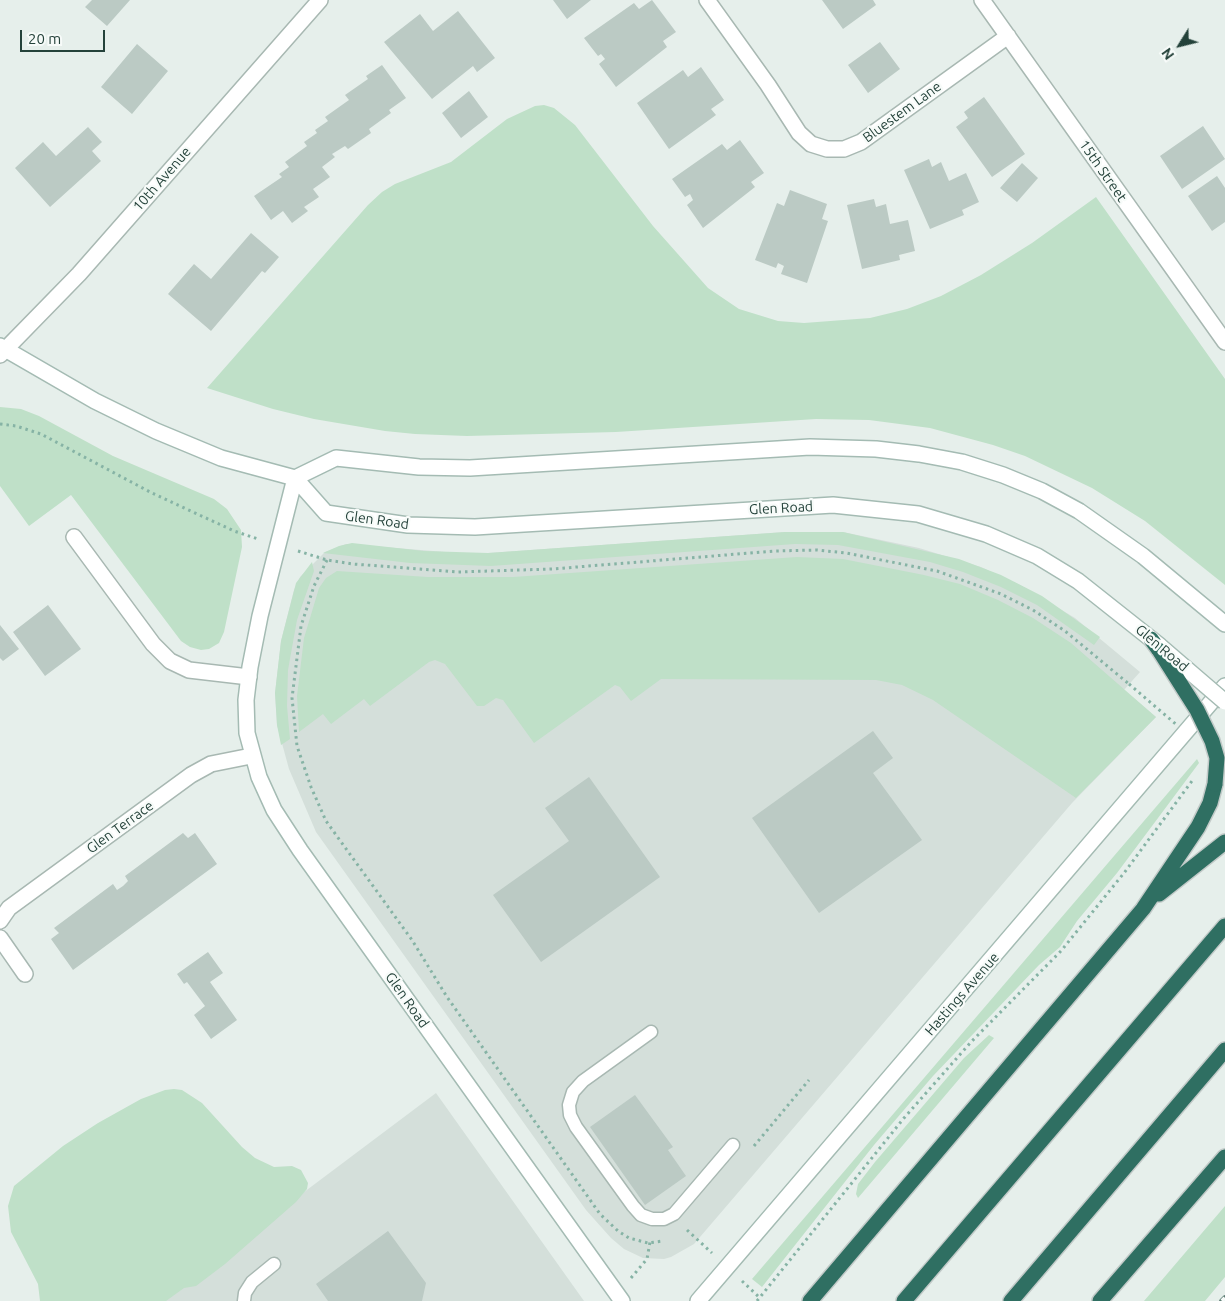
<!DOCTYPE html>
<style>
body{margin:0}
#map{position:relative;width:1225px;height:1301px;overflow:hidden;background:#e6efeb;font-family:Ubuntu,sans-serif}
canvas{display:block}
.north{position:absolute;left:1155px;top:20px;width:50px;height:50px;-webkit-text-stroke:4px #f7fbf9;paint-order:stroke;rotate:234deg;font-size:14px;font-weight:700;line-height:20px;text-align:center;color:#24423a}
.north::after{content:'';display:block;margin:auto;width:18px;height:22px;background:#24423a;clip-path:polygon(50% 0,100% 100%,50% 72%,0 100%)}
.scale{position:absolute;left:20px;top:30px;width:85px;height:22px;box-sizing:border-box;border:2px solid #24423a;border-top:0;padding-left:6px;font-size:15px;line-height:18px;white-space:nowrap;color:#24423a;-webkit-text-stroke:4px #f7fbf9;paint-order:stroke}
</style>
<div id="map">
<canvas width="1225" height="1301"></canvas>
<div class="north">N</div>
<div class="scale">20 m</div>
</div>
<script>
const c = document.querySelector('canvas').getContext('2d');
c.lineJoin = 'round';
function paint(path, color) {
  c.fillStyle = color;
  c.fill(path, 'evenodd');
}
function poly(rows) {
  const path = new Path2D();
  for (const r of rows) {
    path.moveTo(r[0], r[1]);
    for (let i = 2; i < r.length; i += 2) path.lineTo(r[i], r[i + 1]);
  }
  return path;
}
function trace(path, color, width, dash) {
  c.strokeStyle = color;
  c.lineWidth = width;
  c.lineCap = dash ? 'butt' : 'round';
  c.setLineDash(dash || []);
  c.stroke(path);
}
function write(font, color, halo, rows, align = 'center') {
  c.font = font + ' Ubuntu,sans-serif';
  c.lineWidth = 4.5;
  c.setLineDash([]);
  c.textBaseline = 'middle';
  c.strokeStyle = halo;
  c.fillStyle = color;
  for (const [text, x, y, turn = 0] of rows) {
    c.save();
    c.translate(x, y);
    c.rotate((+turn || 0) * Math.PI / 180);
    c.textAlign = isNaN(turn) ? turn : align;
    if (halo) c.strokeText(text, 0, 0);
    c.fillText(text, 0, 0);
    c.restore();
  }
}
const built = poly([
 [785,532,843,532,919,548,981,567,1020,585,1075,618,1140,672,1124,690,1156,717,1072,803,694,1244,671,1257,664,1259,643,1258,624,1249,611,1238,586,1210,316,832,289,769,277,725,275,693,281,641,294,590,300,577,325,552,346,544,458,553,488,553],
 [436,1093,584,1301,159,1301]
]);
const green = poly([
 [544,105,554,108,575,125,653,226,708,288,739,309,778,321,804,323,870,318,907,309,941,296,981,275,1032,243,1096,197,1225,379,1225,585,1145,521,1092,488,1025,456,993,445,930,428,869,420,816,419,616,432,467,436,415,434,385,431,314,419,273,409,207,388,368,205,382,192,395,184,451,162,507,119,535,106],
 [0,407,21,409,39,416,113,456,214,499,227,509,241,530,242,547,224,632,219,643,209,649,201,650,190,647,181,641,71,495,29,526,0,486],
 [785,532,843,532,959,559,1001,575,1042,596,1100,637,1094,645,1037,605,1001,587,963,572,930,562,838,545,795,544,491,566,410,563,323,553,339,546,352,543,424,551,488,553],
 [797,557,843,559,924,575,960,584,998,600,1033,618,1071,643,1156,717,1076,798,933,700,902,685,876,680,661,679,631,701,620,687,615,685,534,743,503,700,496,698,484,706,477,706,445,664,435,660,429,662,370,706,364,699,331,724,323,714,299,732,297,696,304,638,319,588,326,578,337,571,428,577,513,577],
 [312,562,314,571,297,620,288,670,287,706,290,739,281,745,277,725,275,693,281,641,296,583],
 [1197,759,1199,763,1117,873,1077,921,1060,947,1039,965,933,1076,874,1145,762,1287,752,1279],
 [989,1035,994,1038,858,1198,856,1194,858,1184,875,1162,964,1058],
 [174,1089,182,1090,202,1103,242,1147,255,1158,274,1167,292,1166,301,1170,308,1183,307,1189,296,1202,225,1264,196,1286,184,1288,166,1301,40,1301,38,1284,11,1232,8,1206,14,1186,63,1146,98,1123,141,1099,165,1090],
 [1225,1206,1225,1277,1205,1301,1144,1301]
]);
const building = poly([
 [92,0,130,0,107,26,85,7],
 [553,0,591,0,567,19],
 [652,0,676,32,663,41,667,47,616,87,599,64,605,59,601,54,598,56,584,38,634,3,639,9],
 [822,0,873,0,876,5,843,29],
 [458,11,495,58,477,72,473,66,432,99,384,42,420,14,433,31],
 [880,42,900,69,868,93,848,65],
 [137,44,168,71,132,114,101,87],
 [382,65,406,98,389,110,391,113,369,129,371,133,348,149,345,146,332,154,335,157,322,167,330,177,313,189,319,197,304,207,308,211,292,223,283,211,271,220,254,196,282,177,279,174,289,167,285,162,307,146,304,142,317,133,315,130,328,121,325,117,349,100,345,95,368,79,366,76],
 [701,67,724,100,711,109,716,115,669,149,637,103,683,70,688,77],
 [469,91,488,117,461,138,442,113],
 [984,97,1025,154,992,177,956,127,968,118,964,112],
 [1203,126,1225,159,1182,189,1160,156],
 [88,127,102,142,92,151,101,161,50,207,15,168,43,142,56,156],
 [740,140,764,173,751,182,755,187,703,228,687,205,693,200,690,194,685,197,672,179,722,144,727,150],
 [929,159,932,167,941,162,949,181,966,173,979,202,962,210,964,215,930,229,904,170],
 [1022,163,1038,178,1017,202,1000,188],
 [1217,176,1225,188,1225,222,1212,231,1188,196],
 [790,190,827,204,822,219,828,221,807,283,781,274,784,266,778,263,776,268,755,260,777,203,784,206],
 [874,199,876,207,886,204,890,224,908,220,915,251,899,255,900,260,862,269,847,205],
 [251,233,279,257,265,273,262,271,211,331,168,294,194,264,211,279],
 [48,605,81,649,45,676,13,632],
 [0,625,19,649,3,661,0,658],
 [873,731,893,758,873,773,922,840,819,913,752,818],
 [589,777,660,877,541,962,493,895,569,841,545,808],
 [183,833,188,838,195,833,217,864,73,970,51,939,59,933,54,928,113,884,117,890,123,886,128,881,125,876],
 [208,952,223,973,210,982,237,1020,211,1039,194,1015,205,1006,187,982,184,984,177,974],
 [635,1095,673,1147,668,1150,686,1176,645,1205,590,1127],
 [388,1231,426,1283,422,1301,328,1301,316,1284]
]);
const path = poly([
 [0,424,16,426,41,434,152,493,234,531,258,539],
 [298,551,327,560,353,564,458,572,552,569,775,551,817,550,846,553,937,571,1001,594,1033,610,1065,631,1129,684],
 [327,560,314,586,301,626,292,698,297,746,311,787,326,821,412,940,447,997,600,1214,618,1231,629,1238,648,1243,663,1241],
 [754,1146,809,1080],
 [687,1230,712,1253],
 [631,1278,647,1259,650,1242],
 [742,1281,760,1298],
 [757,1301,904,1118,971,1042,1061,951,1124,873,1192,781]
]);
const lane = poly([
 [651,1032,583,1081,573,1092,569,1105,570,1115,576,1127,633,1206,641,1215,652,1219,664,1219,674,1214,733,1145],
 [244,1301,245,1293,252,1282,274,1264]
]);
const street = poly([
 [707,0,768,85,799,133,811,144,827,149,844,149,861,142,1008,36],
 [982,0,1225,342],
 [0,355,79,274,320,0],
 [74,537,153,644,170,661,189,670,249,677],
 [0,921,9,908,191,775,211,764,251,756],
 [0,938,25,974]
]);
const secondary = poly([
 [0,346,95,401,156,431,221,458,295,478,326,513,408,525,475,527,833,505,918,514,986,534,1037,556,1078,581,1160,646],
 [622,1301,300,850,274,810,259,777,247,733,246,700,250,667,260,616,295,478,336,458,419,467,470,468,810,447,876,449,919,454,962,462,1003,475,1042,491,1079,511,1143,556,1225,624],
 [698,1301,1225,686]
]);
const highway = poly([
 [1151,639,1159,650],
 [1159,894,1225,842],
 [810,1301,1143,909,1198,827,1210,803,1215,784],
 [904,1301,1225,926],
 [1011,1301,1225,1050],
 [1100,1301,1225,1157]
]);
const rail = poly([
 [1222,1301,1225,1298]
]);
const pathBridge = poly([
 [1129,684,1178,726]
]);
const secondaryBridge = poly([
 [1161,647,1225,702]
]);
const highwayBridge = poly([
 [1159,650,1197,710,1212,741,1217,758,1215,784]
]);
const streetNames = [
 ["Bluestem Lane",902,112,-36],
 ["15th Street",1103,171,55],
 ["10th Avenue",162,179,-49],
 ["Glen Road",781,508,-3],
 ["Glen Road",377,520,8],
 ["Glen Road",1162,648,40],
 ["Glen Terrace",120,827,-36],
 ["Hastings Avenue",962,994,-49],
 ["Glen Road",407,1000,55]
];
paint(built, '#d4dfda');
paint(green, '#bfe0c8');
paint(building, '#bbcac4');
trace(lane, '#a8b8b2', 15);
trace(street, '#a8b8b2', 18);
trace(secondary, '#a4bbb3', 18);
trace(highway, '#c2cac8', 18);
trace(path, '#86b3a5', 3, [2.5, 4]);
trace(lane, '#fff', 12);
trace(street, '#fff', 15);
trace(secondary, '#fff', 15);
trace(highway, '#2f6f62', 15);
trace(rail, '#5f7d75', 5.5);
trace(rail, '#f7fbf9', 4, [11]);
trace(secondaryBridge, '#a4bbb3', 18, []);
trace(highwayBridge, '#c2cac8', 18, []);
trace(pathBridge, '#86b3a5', 3, [2.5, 4]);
trace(secondaryBridge, '#fff', 15);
trace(highwayBridge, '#2f6f62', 15);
write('14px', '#24423a', '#f7fbf9', streetNames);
</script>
